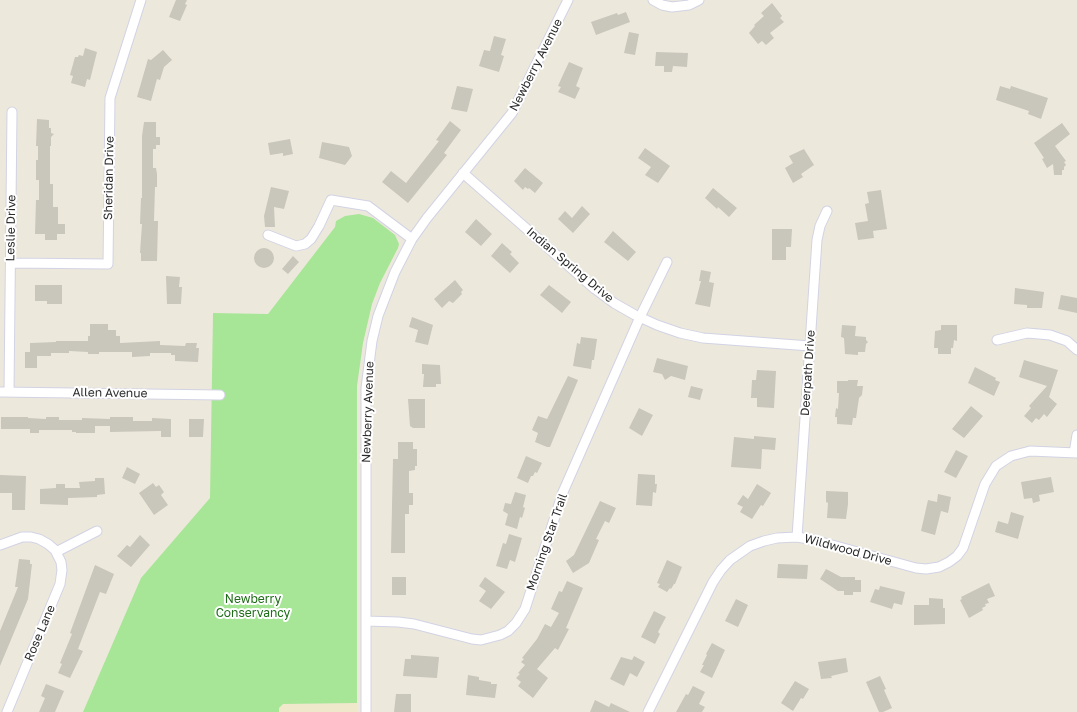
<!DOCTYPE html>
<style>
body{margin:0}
canvas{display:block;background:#ede8dc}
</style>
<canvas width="1077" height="712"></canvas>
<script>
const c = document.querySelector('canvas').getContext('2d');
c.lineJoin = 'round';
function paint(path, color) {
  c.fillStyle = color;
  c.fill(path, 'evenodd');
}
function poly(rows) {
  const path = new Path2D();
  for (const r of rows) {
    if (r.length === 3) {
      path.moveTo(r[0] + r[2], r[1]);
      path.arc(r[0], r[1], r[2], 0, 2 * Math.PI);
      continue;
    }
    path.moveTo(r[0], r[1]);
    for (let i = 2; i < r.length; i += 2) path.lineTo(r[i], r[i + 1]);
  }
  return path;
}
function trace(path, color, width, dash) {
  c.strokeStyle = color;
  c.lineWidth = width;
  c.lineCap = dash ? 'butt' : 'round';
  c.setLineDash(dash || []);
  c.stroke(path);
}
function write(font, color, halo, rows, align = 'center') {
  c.font = font + ' "Golos Text",sans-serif';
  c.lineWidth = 4;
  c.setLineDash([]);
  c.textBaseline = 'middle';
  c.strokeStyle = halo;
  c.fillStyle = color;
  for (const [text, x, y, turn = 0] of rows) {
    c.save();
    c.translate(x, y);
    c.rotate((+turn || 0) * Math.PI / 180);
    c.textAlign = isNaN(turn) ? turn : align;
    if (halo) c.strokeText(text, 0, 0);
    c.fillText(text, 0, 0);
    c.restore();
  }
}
const education = poly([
 [357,703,357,712,275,712,283,704]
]);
const green = poly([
 [359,214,373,218,395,235,399,244,398,248,380,283,372,304,363,343,357,386,357,703,283,704,279,708,279,712,83,712,141,578,210,498,213,313,268,314,335,227,336,221,345,216]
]);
const building = poly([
 [176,0,187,0,185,4,187,5,180,21,169,17],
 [772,3,782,16,780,18,784,22,770,33,774,38,766,45,762,41,758,44,749,33,755,26,754,25,764,16,761,13],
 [626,12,630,22,596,35,591,22,617,13,618,15],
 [629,32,639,34,635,55,624,53],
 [494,36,506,39,501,55,504,56,499,72,479,66,484,50,490,51],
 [85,48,97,52,90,80,87,79,85,87,71,83,73,76,70,75,75,57,78,57,79,55,83,56],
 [163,50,172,60,164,67,160,80,157,79,151,101,137,97,148,59,151,60],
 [656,52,688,53,687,67,673,66,672,72,664,72,664,66,655,66],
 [569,62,583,68,576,86,580,88,575,99,558,92,561,87,558,86,562,77],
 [457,86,473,89,467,112,451,109],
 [1000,86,1010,89,1011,86,1048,98,1041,119,1028,114,1029,111,996,100],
 [37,119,49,120,49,128,51,128,51,133,54,134,51,137,51,146,50,146,50,184,53,184,53,207,58,207,58,224,65,224,65,234,57,234,57,240,45,240,45,234,35,234,36,200,39,200,39,180,36,180,36,160,38,160,38,146,36,146],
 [450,121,461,130,444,153,447,155,408,203,382,182,391,171,406,183,439,141,436,140],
 [144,122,156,122,156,137,160,137,160,145,156,145,156,149,153,149,153,168,156,168,157,174,157,187,155,187,154,221,158,221,157,261,141,261,141,253,140,253,142,224,140,224,141,198,142,198,142,136],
 [1062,123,1070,134,1055,146,1066,161,1064,162,1066,165,1064,167,1064,170,1062,170,1062,175,1054,175,1053,164,1047,168,1042,159,1044,158,1034,143],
 [290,139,293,154,283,156,283,153,270,155,268,143],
 [322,142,349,147,352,156,345,165,319,158],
 [645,148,670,166,658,183,645,175,651,167,638,158],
 [804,149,814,165,801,174,803,177,793,183,785,168,793,163,789,156],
 [525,168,543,183,535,193,529,188,528,189,525,187,523,190,514,181],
 [271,187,289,191,284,209,274,207,275,227,265,227,264,216],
 [713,188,737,208,729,217,718,207,717,209,705,198],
 [881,190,887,229,873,231,874,238,858,240,855,223,868,221,865,204,869,203,867,192],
 [582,206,590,214,573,233,558,219,565,211,572,218],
 [476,219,492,234,481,246,465,232],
 [772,229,792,229,791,247,786,247,786,260,772,260],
 [613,231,636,252,628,261,604,242],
 [502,243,512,252,510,254,519,263,510,273,491,256],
 [264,258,10],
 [293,256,299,262,288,274,282,269],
 [701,270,711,272,709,282,714,283,710,307,695,304,701,281,699,281],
 [166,276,180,277,179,287,182,287,181,304,167,304],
 [455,280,463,290,461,292,462,294,453,303,449,301,442,308,434,299],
 [35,285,62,285,62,304,47,304,47,301,35,301],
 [549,285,571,302,562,313,540,295],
 [1015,288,1044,292,1042,308,1027,308,1027,305,1014,304],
 [1061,295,1077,298,1077,313,1058,309],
 [412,317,433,325,428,345,415,342,418,330,409,327],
 [90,324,108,324,108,330,116,330,116,336,120,336,120,343,160,341,160,345,185,346,186,343,197,343,196,348,199,348,198,362,175,361,175,355,171,355,171,353,150,353,150,356,132,357,132,352,99,352,99,354,88,354,88,352,69,351,69,353,51,353,51,356,37,356,37,368,25,368,25,352,30,352,30,343,56,342,56,341,88,341,88,336,90,336],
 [842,325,856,326,855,336,866,337,866,340,868,342,866,344,865,352,858,352,858,355,845,354,844,338,841,337],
 [941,325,957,325,957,341,954,340,953,348,951,348,951,354,938,354,938,348,934,348,935,331,941,330],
 [581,337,597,339,594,360,592,360,591,369,573,366,577,343,580,344],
 [657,358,688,366,685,380,671,376,665,380,662,374,653,372],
 [1024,360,1058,370,1049,397,1057,404,1047,417,1044,414,1039,420,1036,418,1032,423,1024,416,1031,408,1029,406,1047,386,1019,377],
 [422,364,440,365,441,384,436,384,436,387,423,387,424,374,422,374],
 [975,367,996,378,995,380,1000,382,994,396,968,383],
 [757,370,776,371,774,408,757,407,757,398,751,398,752,380,756,380],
 [568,376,578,380,550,447,547,447,535,442,538,433,532,430,538,416,547,419],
 [848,380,858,380,857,386,863,386,862,395,859,398,856,418,853,418,852,425,837,424,837,417,835,417,836,408,838,409,839,393,837,393,837,381,848,381],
 [691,386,703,389,700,400,688,397],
 [408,399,425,399,425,428,413,428,410,426],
 [971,406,983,416,964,438,952,429],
 [639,408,653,415,642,436,629,428],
 [1,417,28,417,28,418,46,419,46,417,59,417,59,420,82,420,82,418,110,419,110,417,133,417,133,421,152,421,152,418,171,419,171,437,161,437,161,431,110,432,110,426,95,426,95,433,76,433,76,432,72,432,72,430,39,430,39,433,30,433,30,429,1,429],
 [189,419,204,419,203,437,189,437],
 [754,436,776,438,775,450,762,449,761,469,731,467,734,437,754,439],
 [398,442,413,442,413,449,417,449,417,466,415,466,415,470,409,471,409,493,413,493,413,505,409,505,409,514,405,514,405,553,391,553,393,459,398,459],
 [956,450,968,456,956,478,944,472],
 [526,456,542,463,537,473,535,472,533,476,531,476,528,483,517,478],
 [127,467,140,474,135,484,122,478],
 [638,474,655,475,655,484,657,484,656,493,653,492,652,506,636,505],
 [0,475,26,476,25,510,12,510,12,493,0,493],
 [1051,477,1054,492,1039,495,1040,501,1033,503,1032,498,1024,499,1021,482],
 [95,478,104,478,105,494,97,495,97,497,68,498,68,505,40,504,40,489,56,488,56,484,65,484,65,488,80,488,79,482,95,481],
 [153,483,156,487,159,485,164,492,161,495,168,505,154,515,139,493],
 [757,484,771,493,763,506,761,505,752,519,740,512,743,507,737,504,743,495,748,499],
 [826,491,848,492,848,504,846,519,827,518,828,503,826,502],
 [515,492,526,495,523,507,525,508,522,518,520,517,517,529,505,525,508,514,503,511,505,503,511,504],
 [938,494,951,497,948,513,941,511,935,535,921,531,928,500,937,502],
 [600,501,616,508,609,523,605,521,596,539,599,540,589,563,573,573,566,561,574,555],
 [1011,512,1024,516,1018,539,995,532,998,521,1008,524],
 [509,534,522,538,515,562,510,560,507,569,496,566,503,543,506,544],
 [140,535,150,545,131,567,117,556,127,545,130,547],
 [19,559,30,560,30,564,32,564,28,599,0,666,0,631,18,587,15,587],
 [667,560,682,567,675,584,674,584,671,589,670,588,667,592,658,587,660,584,657,583],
 [778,564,808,565,807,579,777,578],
 [95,565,114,574,106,594,100,592,78,649,83,651,70,678,58,673,62,664,60,663,72,634,70,633],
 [826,569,841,577,855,577,855,580,861,580,861,592,853,592,853,595,844,595,844,591,838,591,820,579],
 [392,577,406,577,406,595,392,595],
 [485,577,505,592,491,609,479,601,486,591,479,586],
 [567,581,583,588,566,628,569,629,558,650,555,648,537,669,548,678,533,698,518,686,521,682,516,678,520,674,518,673,525,665,521,662,524,659,522,658,537,639,545,624,551,627,559,613,551,609,559,591,562,592],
 [989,583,995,596,987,599,989,603,985,604,986,606,982,608,983,610,969,618,960,600,962,599,961,597],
 [880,586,905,592,902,605,894,603,892,609,870,602,875,589,879,590],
 [929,598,943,599,943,608,945,608,945,624,914,625,914,605,929,605],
 [736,599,748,605,738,627,725,621],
 [654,611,666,617,658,632,660,634,655,644,641,637],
 [712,643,725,650,712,678,700,672,704,665,702,665,707,655,706,654],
 [411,655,439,657,437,678,403,676,405,659,411,659],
 [634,656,645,662,637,677,630,673,624,686,610,679,621,657,632,660],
 [846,658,848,672,831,676,832,678,821,679,818,662],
 [468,675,479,677,479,680,491,682,491,684,497,684,495,698,466,695],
 [880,676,886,689,884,690,892,708,883,712,879,712,866,682],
 [795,681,809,689,803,699,801,698,793,711,781,703],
 [46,684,64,691,55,712,39,712,45,698,41,696],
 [693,686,705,692,699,704,705,707,702,712,676,712,686,694,688,695],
 [396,694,411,694,411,712,394,712],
 [595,700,609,707,611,703,630,712,590,712]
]);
const minor = poly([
 [653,0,662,5,672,7,689,5,699,0],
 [463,173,595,289,614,303,635,315,657,325,680,333,703,338,810,346],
 [268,235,296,246,305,244,311,239,319,226,331,200,368,206,412,239],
 [11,263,108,264,110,98,141,0],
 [997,340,1027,333,1050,335,1067,341,1077,350],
 [0,392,220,395],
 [9,392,12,112],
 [1074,453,1077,435],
 [797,537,817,240,820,226,827,211],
 [0,545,22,537,31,537,39,539,48,544,55,550,61,562,62,570,60,584,7,712],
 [56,552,97,531],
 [366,621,398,622,414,624,472,639,481,640,500,635,508,631,516,623,525,609,563,492,640,317,667,262],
 [366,712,366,388,372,341,378,316,395,272,412,239,427,218,512,113,568,0],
 [648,712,713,582,721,570,730,560,750,546,764,541,777,538,797,537,814,540,916,568,926,569,939,567,949,562,957,556,963,548,985,484,996,466,1011,456,1030,451,1077,453]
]);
const streetNames = [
 ["Newberry Avenue",536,65,-63],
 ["Sheridan Drive",109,178,-89],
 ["Leslie Drive",11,228,-89],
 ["Indian Spring Drive",570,265,40],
 ["Deerpath Drive",808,373,-86],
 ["Allen Avenue",110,393,1],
 ["Newberry Avenue",368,412,-88],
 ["Morning Star Trail",547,542,-71],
 ["Wildwood Drive",848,550,15],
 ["Rose Lane",40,633,-67]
];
const parkNames = [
 ["Newberry",253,599],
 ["Conservancy",253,613]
];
paint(education, '#f0e8cb');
paint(green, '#a8e697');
paint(building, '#c9c6bb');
trace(minor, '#d2d3e4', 11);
trace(minor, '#fff', 9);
write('12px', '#2b2b2b', '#fff', streetNames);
write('12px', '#1e6c17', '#fff', parkNames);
</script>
